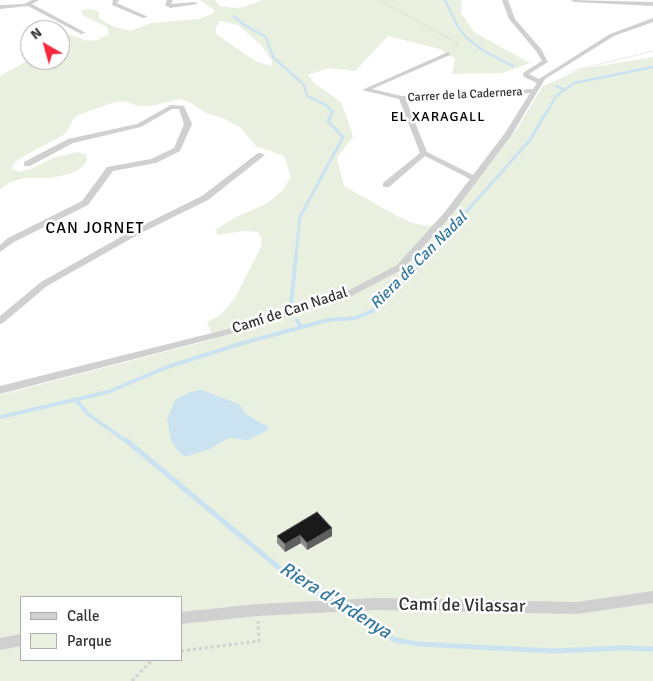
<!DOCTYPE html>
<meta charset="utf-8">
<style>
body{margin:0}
#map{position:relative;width:653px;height:681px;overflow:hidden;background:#fff;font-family:Signika,sans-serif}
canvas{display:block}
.legend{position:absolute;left:20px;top:596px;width:162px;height:65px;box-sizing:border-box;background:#fff;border:1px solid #adadad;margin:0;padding:6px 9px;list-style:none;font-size:15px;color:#333}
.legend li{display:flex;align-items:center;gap:10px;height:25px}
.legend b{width:25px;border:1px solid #adadad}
.north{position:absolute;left:20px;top:20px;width:50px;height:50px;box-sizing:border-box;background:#fff;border:1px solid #adadad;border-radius:50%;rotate:322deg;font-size:14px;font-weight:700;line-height:20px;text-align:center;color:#333}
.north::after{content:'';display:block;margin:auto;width:18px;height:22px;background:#f7273d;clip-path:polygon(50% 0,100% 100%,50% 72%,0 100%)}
</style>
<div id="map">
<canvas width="653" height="681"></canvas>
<ul class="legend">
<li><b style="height:6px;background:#d0d0d0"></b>Calle</li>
<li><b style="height:14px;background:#e9f0e0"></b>Parque</li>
</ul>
<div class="north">N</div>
</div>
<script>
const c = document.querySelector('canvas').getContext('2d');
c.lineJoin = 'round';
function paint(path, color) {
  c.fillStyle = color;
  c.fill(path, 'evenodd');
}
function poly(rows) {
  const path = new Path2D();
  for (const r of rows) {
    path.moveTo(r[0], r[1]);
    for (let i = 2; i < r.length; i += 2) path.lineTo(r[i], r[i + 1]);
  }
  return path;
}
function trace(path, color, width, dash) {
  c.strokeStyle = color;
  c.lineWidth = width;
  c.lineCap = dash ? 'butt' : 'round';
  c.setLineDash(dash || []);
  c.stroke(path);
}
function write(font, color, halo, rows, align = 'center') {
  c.font = font + ' Signika,sans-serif';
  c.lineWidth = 5;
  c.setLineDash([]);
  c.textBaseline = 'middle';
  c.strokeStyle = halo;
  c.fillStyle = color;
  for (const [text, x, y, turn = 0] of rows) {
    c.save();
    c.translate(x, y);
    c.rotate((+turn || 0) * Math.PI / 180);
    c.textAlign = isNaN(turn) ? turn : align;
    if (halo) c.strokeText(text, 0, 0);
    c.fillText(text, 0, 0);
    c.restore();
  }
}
const green = poly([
 [200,0,215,0,220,6,235,8,244,7,262,0,462,0,461,13,474,32,530,63,503,73,452,74,455,59,440,49,388,36,355,71,329,68,308,75,314,83,341,102,352,132,353,137,337,158,344,186,401,218,413,223,428,226,441,222,453,212,516,130,543,86,581,69,653,57,653,681,0,681,0,395,214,339,207,322,220,315,235,298,261,247,262,239,258,232,244,231,217,235,216,229,236,217,268,203,283,190,291,177,284,156,256,146,240,127,225,119,206,113,189,102,180,99,151,106,139,106,123,101,112,103,78,115,73,119,68,130,62,136,24,156,15,162,12,169,21,172,33,168,53,158,78,152,86,155,87,160,83,166,75,172,61,176,49,178,24,178,11,182,0,189,0,76,30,59,60,60,60,31,88,41,97,40,109,34,107,27,84,16,81,11,88,9,95,10,99,12,99,18,112,26,131,31,151,23,199,19,214,13,214,10],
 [220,21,238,25,261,45,272,61,271,66,255,61,216,34,216,27],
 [21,597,181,597,181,660,21,660]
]);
const water = poly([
 [201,390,239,404,246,414,268,427,268,430,248,440,228,438,210,449,187,456,184,456,177,450,171,440,167,419,175,400,190,392]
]);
const streamFar3 = poly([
 [445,0,458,27,466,37,482,50,513,66],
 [234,16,243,24,266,37,273,57,304,85,307,96,326,105,332,112],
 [556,86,565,90],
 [547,112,556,96,574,83,653,67]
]);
const streamFar2 = poly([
 [296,256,300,217,343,137,328,121,333,111],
 [427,256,530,140,547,111]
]);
const streamFar1 = poly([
 [291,305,296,255],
 [297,320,301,327],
 [76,400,88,414,127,442],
 [0,417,108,392,167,367,243,343,328,320,356,318,374,310,429,255]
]);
const stream = poly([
 [126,440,296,582,335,602],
 [345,609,395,640,418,644,554,651,622,648,653,649]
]);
const pathFar1 = poly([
 [379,0,459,44,452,50],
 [572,71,653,51]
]);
const path = poly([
 [181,651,259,641,258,621],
 [132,681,152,660]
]);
const minor = poly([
 [32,0,39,0,32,4,86,33,81,34,28,6,0,9,0,5,24,4,32,0],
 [113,0,119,0,117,3,148,17,143,18,112,5,113,0],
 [167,0,173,0,171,4,195,2,198,4,170,8,165,5,167,0],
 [502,0,508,0,515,19,541,49,548,62,529,74,539,79,610,34,653,18,653,22,614,36,545,79,511,136,450,217,403,269,346,299,234,333,0,394,0,386,228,329,340,295,397,265,444,213,470,179,425,156,389,187,383,187,383,183,420,153,399,99,362,90,448,52,450,53,450,55,372,89,402,96,533,89,537,83,524,77,523,73,542,61,536,51,509,19,502,0],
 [530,93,505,133,473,175,427,152,406,100,530,93],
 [571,0,653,2,653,6,574,2,571,0],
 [171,105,184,106,192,124,180,151,156,163,113,171,88,205,14,242,0,252,0,245,8,238,82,201,107,167,151,159,174,148,184,124,179,109,172,109,141,127,73,143,30,166,24,166,24,162,68,139,137,124,171,105],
 [258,153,261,153,265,155,208,200,141,233,47,286,3,323,0,324,0,316,41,282,135,229,202,196,258,153],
 [653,591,653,603,577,614,376,610,257,616,181,624,181,612,257,604,376,598,577,602,653,591],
 [21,634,21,646,0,650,0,638,21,634]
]);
const wall = poly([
 [332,528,332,536,307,550,301,543,285,552,277,543,277,536]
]);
const shadedWall = poly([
 [332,528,332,536,307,550,307,543],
 [300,535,301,543,285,552,285,544]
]);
const building = poly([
 [317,512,332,528,307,543,300,535,285,544,277,536,317,512]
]);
const farStreetnames = [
 ["Carrer de la Cadernera",465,95,-3]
];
const farNeighbourhoodnames = [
 ["EL XARAGALL",438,117]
];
const streetNames = [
 ["Camí de Can Nadal",290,311,-18]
];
const neighbourhoodNames = [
 ["CAN JORNET",95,229]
];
const waterNames = [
 ["Riera de Can Nadal",419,261,-45]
];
const nearStreetnames = [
 ["Camí de Vilassar",462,606,1]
];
const nearWaternames = [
 ["Riera d'Ardenya",335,601,32]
];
paint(green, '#e9f0e0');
paint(water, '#cbe3f1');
trace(streamFar3, '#cbe3f1', 2.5);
trace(streamFar2, '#cbe3f1', 3);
trace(streamFar1, '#cbe3f1', 4);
trace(stream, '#cbe3f1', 5);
trace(pathFar1, '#d0d0d0', 1, [1, 1]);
trace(path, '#d0d0d0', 3, [3, 3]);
paint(minor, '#d0d0d0');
paint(wall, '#8c8c8c');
paint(shadedWall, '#5f5f5f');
paint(building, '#1a1a1a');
trace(building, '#5f5f5f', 1);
write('12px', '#333', '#fff', farStreetnames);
c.letterSpacing = '1px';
write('14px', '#000', '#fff', farNeighbourhoodnames);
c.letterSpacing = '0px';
write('15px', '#333', '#fff', streetNames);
c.letterSpacing = '1px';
write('16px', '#000', '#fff', neighbourhoodNames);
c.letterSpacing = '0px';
write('italic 16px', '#36799f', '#fff', waterNames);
write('18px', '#333', '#fff', nearStreetnames);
write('italic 19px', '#36799f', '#fff', nearWaternames);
</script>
